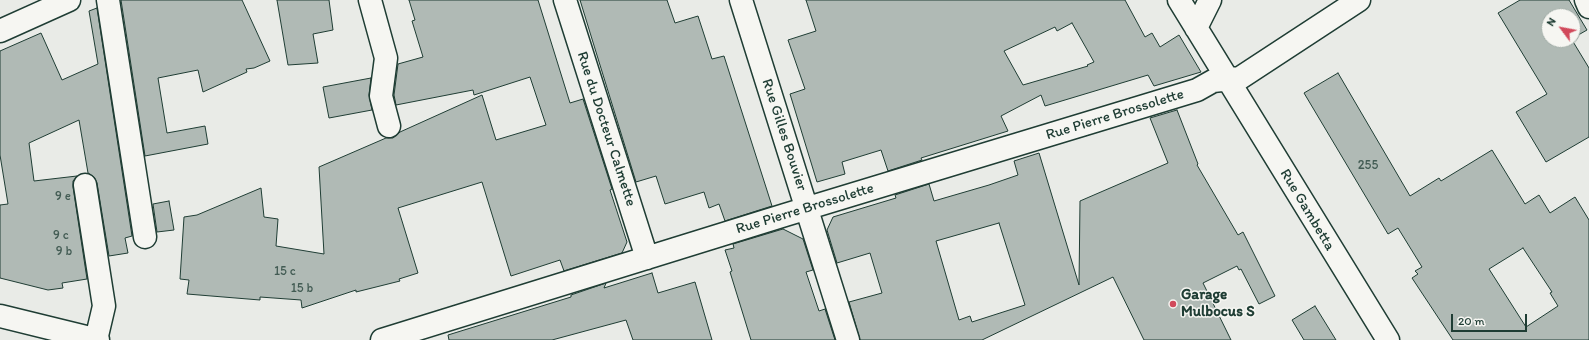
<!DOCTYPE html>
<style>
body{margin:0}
#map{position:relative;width:1589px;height:340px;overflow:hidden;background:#e9ebe7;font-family:Itim,sans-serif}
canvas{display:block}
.north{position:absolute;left:1541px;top:8px;width:40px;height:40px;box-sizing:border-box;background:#f6f6f2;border:1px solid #a0aca6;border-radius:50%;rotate:302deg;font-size:11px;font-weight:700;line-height:16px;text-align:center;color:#1f3d34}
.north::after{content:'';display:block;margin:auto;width:14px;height:18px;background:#d1495b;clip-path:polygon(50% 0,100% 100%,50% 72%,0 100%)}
.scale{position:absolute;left:1451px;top:314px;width:76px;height:18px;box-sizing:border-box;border:2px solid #1f3d34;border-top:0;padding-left:5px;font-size:12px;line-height:14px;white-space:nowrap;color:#1f3d34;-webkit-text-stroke:3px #f6f6f2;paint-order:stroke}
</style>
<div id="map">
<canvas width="1589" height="340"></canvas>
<div class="north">N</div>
<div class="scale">20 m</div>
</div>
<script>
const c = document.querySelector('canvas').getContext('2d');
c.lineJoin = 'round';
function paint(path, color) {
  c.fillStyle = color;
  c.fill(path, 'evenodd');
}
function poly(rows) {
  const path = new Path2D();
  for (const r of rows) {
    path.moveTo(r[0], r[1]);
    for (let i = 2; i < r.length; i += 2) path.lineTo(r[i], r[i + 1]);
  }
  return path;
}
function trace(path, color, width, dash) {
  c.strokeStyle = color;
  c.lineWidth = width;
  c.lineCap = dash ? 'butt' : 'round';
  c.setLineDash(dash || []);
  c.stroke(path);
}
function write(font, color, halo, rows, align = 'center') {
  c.font = font + ' Itim,sans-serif';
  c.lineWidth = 3;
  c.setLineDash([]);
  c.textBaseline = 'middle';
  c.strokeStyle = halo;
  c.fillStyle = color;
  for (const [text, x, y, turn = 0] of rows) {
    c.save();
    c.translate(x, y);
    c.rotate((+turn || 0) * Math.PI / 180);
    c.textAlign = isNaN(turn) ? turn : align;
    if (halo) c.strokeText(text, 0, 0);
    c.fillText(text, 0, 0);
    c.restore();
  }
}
const building = poly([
 [121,0,242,0,270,61,254,68,246,69,247,72,203,92,198,70,158,78,167,133,205,126,208,144,145,156,121,0],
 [277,0,329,0,333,30,313,34,318,63,288,65,277,0],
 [409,0,538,0,570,103,583,99,612,189,610,190,627,242,622,253,564,271,560,260,511,276,482,182,398,208,418,273,399,279,400,281,356,292,356,290,302,308,301,300,260,297,260,300,187,294,189,280,180,279,184,217,197,215,261,188,264,217,278,219,276,246,324,254,319,167,386,138,393,138,400,132,482,95,496,140,546,125,530,77,474,95,473,90,396,105,394,95,398,64,423,57,412,21,415,20,409,0],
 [580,0,667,0,675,23,698,16,712,59,724,56,772,206,725,221,719,204,709,208,704,192,665,204,656,176,636,182,580,0],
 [806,0,1125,0,1145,37,1152,33,1160,47,1179,35,1201,72,1154,86,1148,75,1045,106,1041,95,1001,116,1008,131,921,158,922,160,888,171,881,150,842,162,845,174,817,182,790,94,805,89,788,40,816,31,806,0],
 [1072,23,1094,62,1087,65,1088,66,1023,85,1004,51,1055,27,1057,31,1072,23],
 [1520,0,1569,0,1587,30,1573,38,1573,16,1549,16,1549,40,1572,40,1589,68,1589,137,1546,162,1516,112,1547,94,1498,13,1520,0],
 [97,8,132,236,125,238,128,253,109,256,97,183,94,177,88,173,79,120,29,143,34,181,77,176,73,181,73,187,87,279,62,283,63,288,48,290,0,278,0,205,8,204,0,155,0,51,41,33,62,80,98,64,89,11,97,8],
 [1338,73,1410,196,1439,178,1441,181,1492,150,1525,204,1539,195,1550,213,1575,197,1589,220,1589,340,1453,340,1412,278,1418,274,1415,271,1422,267,1398,228,1388,234,1304,93,1338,73],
 [1523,248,1552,292,1550,293,1558,306,1526,327,1489,269,1523,248],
 [371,78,369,95,372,110,329,118,323,87,371,78],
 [1177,110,1198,164,1197,165,1238,235,1243,232,1275,296,1259,304,1241,269,1239,270,1237,266,1203,283,1231,340,1144,340,1113,277,982,340,860,340,849,302,882,293,870,253,837,263,827,230,833,217,896,198,895,195,929,184,934,201,989,185,1018,175,1014,161,1039,153,1079,285,1080,201,1168,163,1150,118,1177,110],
 [999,223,1025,305,972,322,970,316,959,320,936,241,999,223],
 [169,201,174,230,157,232,153,204,169,201],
 [783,229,803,239,813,270,806,272,819,311,825,309,835,340,751,340,730,272,732,271,725,250,734,248,733,244,783,229],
 [652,273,658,293,695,282,712,340,633,340,626,320,552,340,449,340,448,335,571,297,571,295,606,283,604,288,652,273],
 [1315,306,1336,340,1304,340,1292,320,1315,306]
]);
const minor = poly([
 [108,0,145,237],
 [370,0,386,58,381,96,389,126],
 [565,0,647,258],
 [741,0,848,340],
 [1179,0,1388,340],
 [1586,0,1589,7],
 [1196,28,1210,0],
 [0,31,69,0],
 [85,185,104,306,96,340],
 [382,340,785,215,1197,90,1213,81,1240,78,1359,0]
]);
const major = poly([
 [0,316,98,340]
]);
const markers = [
 [1173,304,4,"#d1495b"]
];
const numberNames = [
 ["255",1368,166],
 ["9 e",63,197],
 ["9 c",61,236],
 ["9 b",64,252],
 ["15 c",285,272],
 ["15 b",302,289]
];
const streetNames = [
 ["Rue Pierre Brossolette",1115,115,-17],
 ["Rue du Docteur Calmette",606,129,72],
 ["Rue Gilles Bouvier",784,135,72],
 ["Rue Pierre Brossolette",805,209,-17],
 ["Rue Gambetta",1307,210,59]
];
const poiNames = [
 ["Garage",1181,295],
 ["Mulbocus S",1181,312]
];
paint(building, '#b0bab5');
trace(building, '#1f3d34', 1);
trace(minor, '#1f3d34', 25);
trace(major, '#1f3d34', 25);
trace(minor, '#f6f6f2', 22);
trace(major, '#f6f6f2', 22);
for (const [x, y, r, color] of markers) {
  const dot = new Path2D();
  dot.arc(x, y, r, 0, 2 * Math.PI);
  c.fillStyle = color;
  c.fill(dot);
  trace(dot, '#f6f6f2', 1.5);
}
write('13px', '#435c54', null, numberNames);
write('15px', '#1f3d34', '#f6f6f2', streetNames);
write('bold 15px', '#1f3d34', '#f6f6f2', poiNames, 'left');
</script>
